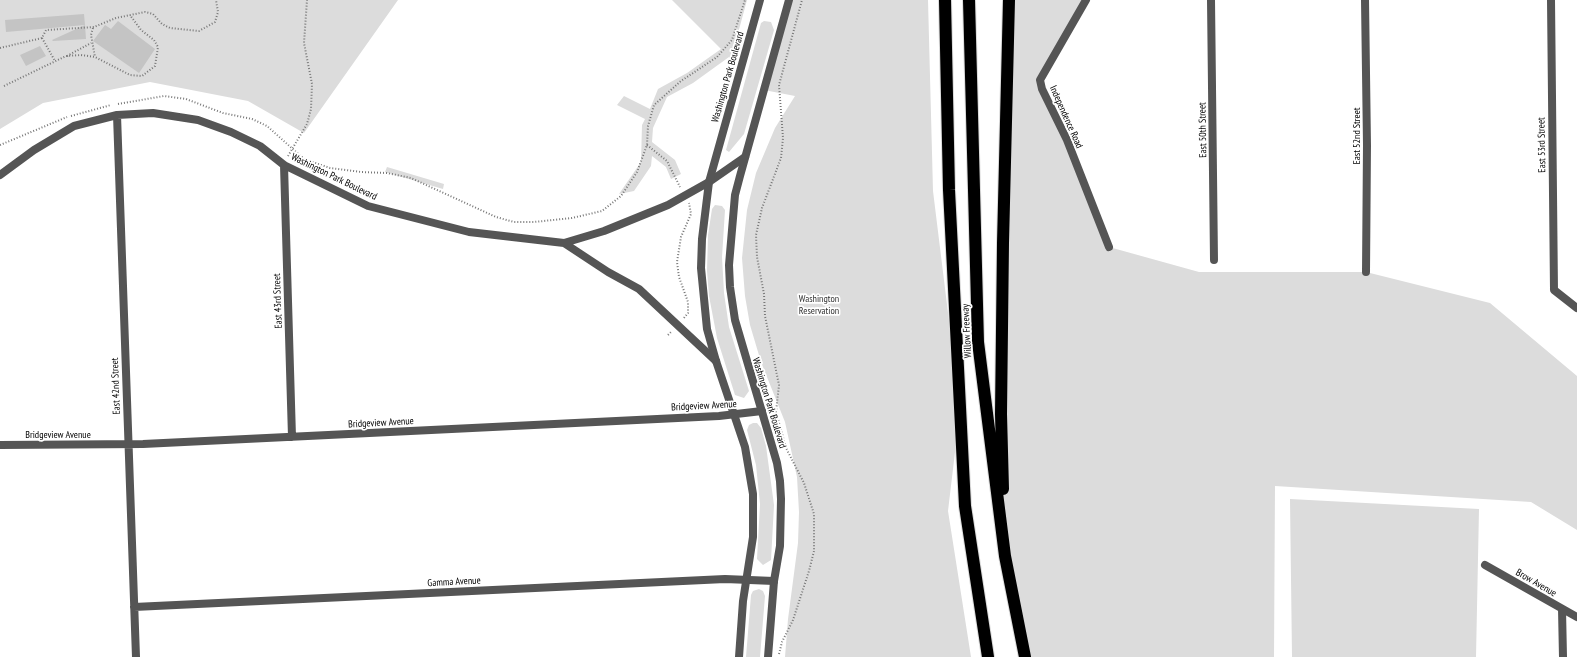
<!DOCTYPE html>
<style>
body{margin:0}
canvas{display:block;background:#fff}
</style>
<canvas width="1577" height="657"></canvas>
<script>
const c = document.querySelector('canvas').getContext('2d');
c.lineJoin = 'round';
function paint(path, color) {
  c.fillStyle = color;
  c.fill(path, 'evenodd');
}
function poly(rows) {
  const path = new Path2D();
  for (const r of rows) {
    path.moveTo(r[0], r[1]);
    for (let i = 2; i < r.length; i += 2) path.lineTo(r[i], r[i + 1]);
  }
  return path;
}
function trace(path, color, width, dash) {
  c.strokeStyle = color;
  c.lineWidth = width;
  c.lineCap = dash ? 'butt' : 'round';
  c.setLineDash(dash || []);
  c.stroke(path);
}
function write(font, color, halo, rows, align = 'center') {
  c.font = font + ' "PT Sans Narrow",sans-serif';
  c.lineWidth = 3.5;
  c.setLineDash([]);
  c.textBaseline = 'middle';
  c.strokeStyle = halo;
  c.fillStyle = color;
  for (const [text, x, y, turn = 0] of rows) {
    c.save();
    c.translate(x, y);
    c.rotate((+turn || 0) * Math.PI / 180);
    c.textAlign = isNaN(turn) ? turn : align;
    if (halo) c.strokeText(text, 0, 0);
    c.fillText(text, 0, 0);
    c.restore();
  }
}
const green = poly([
 [0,0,398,0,304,133,248,101,150,82,43,103,0,129],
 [672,0,747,0,731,59,729,57,693,83,667,97,653,128,652,142,675,160,681,174,671,179,666,167,652,156,651,166,634,191,619,194,641,162,642,125,645,119,617,105,624,96,650,109,658,89,687,73,721,49],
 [789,0,928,0,933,191,960,410,948,511,971,657,785,657,788,619,798,543,799,512,797,477,785,422,761,362,750,325,745,296,742,258,747,210,756,173,775,128,795,96,764,90],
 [1009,0,1086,0,1040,80,1109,247,1199,272,1366,272,1490,303,1577,376,1577,530,1531,502,1275,486,1274,657,1025,657,1005,556,1001,414],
 [764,21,771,22,774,30,744,134,729,152,726,150,761,23],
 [387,167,444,184,443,189,385,172],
 [715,205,722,206,725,210,722,257,724,293,729,327,749,391,744,398,735,395,717,338,709,296,707,271,708,235,712,209],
 [753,423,757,423,761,428,766,446,774,505,771,560,763,565,757,559,760,504,756,465,747,430,749,425],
 [1290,499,1479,509,1476,657,1292,657],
 [759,589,763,591,765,596,760,657,746,657,751,595,753,591]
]);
const building = poly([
 [84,14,85,25,6,32,5,20],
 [118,21,155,49,139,73,93,41,105,25,111,29],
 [85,25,86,39,53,41,52,40],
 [40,46,46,56,26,66,20,55]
]);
const path = poly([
 [93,28,91,35,95,57],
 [42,38,55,61],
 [0,48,42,38,46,30,94,27,116,18,145,12,153,14,162,24,170,28,199,31,215,22,218,12,216,0],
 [67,56,91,43],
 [4,86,66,56,81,55,95,57,130,75,142,76,155,66,158,47,154,40,141,30,130,15],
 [118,104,164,96,186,99,223,113,252,119,267,126,304,159,330,168,361,172,387,173,411,178,496,217,514,222,534,222,572,218,602,211,621,196,637,172,647,145,648,126,654,105,681,81,717,57,732,40,745,0],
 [71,116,111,105],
 [0,145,67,117],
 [647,145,667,161,680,187],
 [288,156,307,124,311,109,312,84,304,43,307,0],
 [684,318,688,313,688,302,679,277,677,262,681,237,691,214,689,203],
 [668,335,671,332],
 [779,654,782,642,793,620,809,571,814,551,814,514,804,483,786,448,776,412,779,385,765,316,764,294,757,257,756,235,762,208,781,158,783,138,779,85,802,0]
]);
const minor = poly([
 [1086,0,1040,80,1042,89,1067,140,1109,247],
 [1211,0,1214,260],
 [1365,0,1367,145,1366,272],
 [1551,0,1554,290,1577,308],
 [117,115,136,657],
 [284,165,292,437],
 [0,175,34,150,74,126,117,115,153,113,198,120,231,132,260,146,284,165,368,206,469,232,564,243,608,272,639,289,716,361],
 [564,243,604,231,668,205,709,182,745,157],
 [0,445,143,444,719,416,762,411],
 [1485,565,1577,617],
 [134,607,725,579,774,581],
 [1562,609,1563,657]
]);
const tertiary = poly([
 [739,657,743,601,753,537,753,494,745,447,716,361,707,329,701,268,702,239,709,182,760,0],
 [768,657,774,581,780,546,781,499,780,481,777,463,735,320,730,287,729,265,735,195,740,176,789,0]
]);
const motorway = poly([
 [945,0,949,190,965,506,988,657],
 [969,0,978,342,1005,556,1025,657],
 [1003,489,1001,414,1003,243,1009,0]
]);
const streetNames = [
 ["Washington Park Boulevard",728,77,-74],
 ["Independence Road",1066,117,66],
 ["East 50th Street",1203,130,-91],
 ["East 52nd Street",1357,136,-90],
 ["East 53rd Street",1542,145,-91],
 ["Washington Park Boulevard",334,177,26],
 ["East 43rd Street",278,301,-92],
 ["Willow Freeway",967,331,-93],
 ["East 42nd Street",116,386,-92],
 ["Washington Park Boulevard",769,403,73],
 ["Bridgeview Avenue",704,406,-3],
 ["Bridgeview Avenue",381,423,-3],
 ["Bridgeview Avenue",58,435],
 ["Gamma Avenue",454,582,-3],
 ["Brow Avenue",1536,583,30]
];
const parkNames = [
 ["Washington",819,299],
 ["Reservation",819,311]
];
paint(green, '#dcdcdc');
paint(building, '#c4c4c4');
trace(motorway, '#dbdbdb', 14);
trace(path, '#777', 2, [1, 2]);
trace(minor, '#555', 8);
trace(tertiary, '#555', 8);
trace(motorway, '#000', 12);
write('10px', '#000', '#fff', streetNames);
write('10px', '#333', '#fff', parkNames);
</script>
